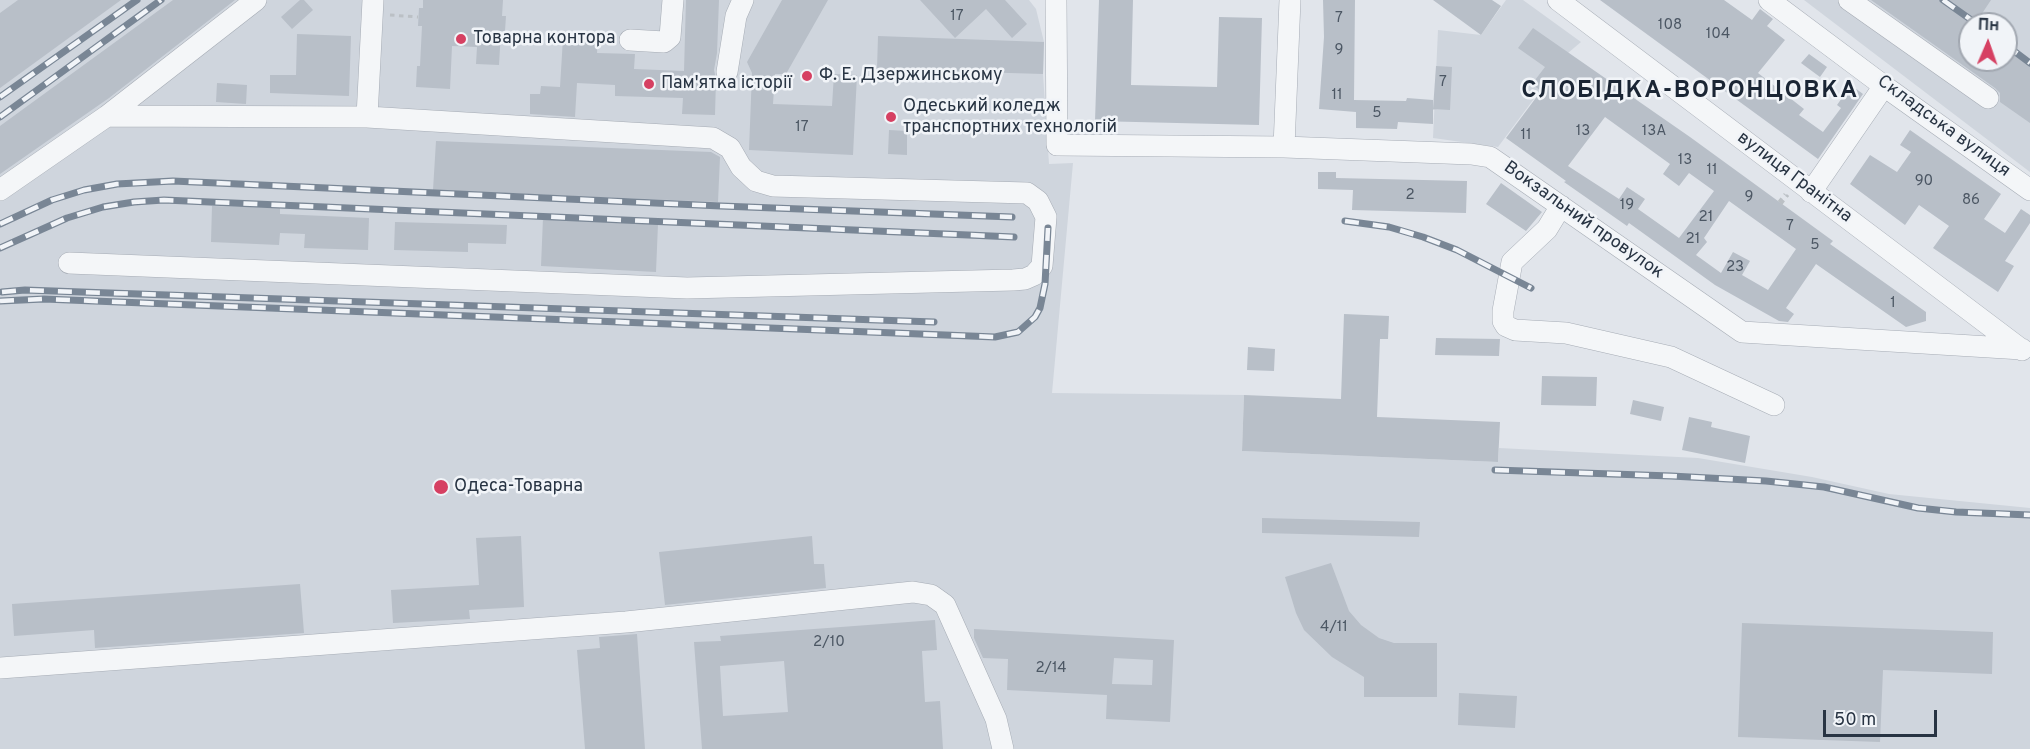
<!DOCTYPE html>
<meta charset="utf-8">
<style>
body{margin:0}
#map{position:relative;width:2030px;height:749px;overflow:hidden;background:#e1e5eb;font-family:Overpass,sans-serif}
canvas{display:block}
.north{position:absolute;left:1958px;top:12px;width:60px;height:60px;box-sizing:border-box;background:#f1f4f8;border:2px solid #a1a7b0;border-radius:50%;rotate:2deg;font-size:16px;font-weight:700;line-height:24px;text-align:center;color:#283443}
.north::after{content:'';display:block;margin:auto;width:21px;height:27px;background:#d64062;clip-path:polygon(50% 0,100% 100%,50% 72%,0 100%)}
.scale{position:absolute;left:1823px;top:710px;width:114px;height:27px;box-sizing:border-box;border:3px solid #283443;border-top:0;padding-left:8px;font-size:18px;line-height:21px;white-space:nowrap;color:#283443;-webkit-text-stroke:4px #f1f4f8;paint-order:stroke}
</style>
<div id="map">
<canvas width="2030" height="749"></canvas>
<div class="north">Пн</div>
<div class="scale">50 m</div>
</div>
<script>
const c = document.querySelector('canvas').getContext('2d');
c.lineJoin = 'round';
function paint(path, color) {
  c.fillStyle = color;
  c.fill(path, 'evenodd');
}
function poly(rows) {
  const path = new Path2D();
  for (const r of rows) {
    path.moveTo(r[0], r[1]);
    for (let i = 2; i < r.length; i += 2) path.lineTo(r[i], r[i + 1]);
  }
  return path;
}
function trace(path, color, width, dash) {
  c.strokeStyle = color;
  c.lineWidth = width;
  c.lineCap = dash ? 'butt' : 'round';
  c.setLineDash(dash || []);
  c.stroke(path);
}
function write(font, color, halo, rows, align = 'center') {
  c.font = font + ' Overpass,sans-serif';
  c.lineWidth = 5;
  c.setLineDash([]);
  c.textBaseline = 'middle';
  c.strokeStyle = halo;
  c.fillStyle = color;
  for (const [text, x, y, turn = 0] of rows) {
    c.save();
    c.translate(x, y);
    c.rotate((+turn || 0) * Math.PI / 180);
    c.textAlign = isNaN(turn) ? turn : align;
    if (halo) c.strokeText(text, 0, 0);
    c.fillText(text, 0, 0);
    c.restore();
  }
}
const built = poly([
 [0,0,1029,0,1036,9,1044,42,1043,74,1049,164,1073,163,1052,393,1244,395,1242,451,1498,462,1499,448,1698,458,1812,477,1889,494,2030,508,2030,749,0,749],
 [1506,0,1523,0,1581,42,1568,53,1498,147,1433,138,1438,30,1481,35],
 [1804,0,2030,0,2030,172],
 [1970,24,2006,24,2006,60,1970,60]
]);
const building = poly([
 [18,0,121,0,0,88,0,13],
 [173,0,235,0,109,98,0,174,0,126],
 [300,0,304,0,313,10,292,29,281,17],
 [423,0,503,0,502,16,506,16,505,31,501,31,499,65,476,64,477,47,452,46,450,89,416,87,417,66,420,66,422,26,418,26,419,8,423,8],
 [686,0,719,0,717,53,714,70,716,79,715,115,682,114,683,98,615,96,615,85,577,83,575,117,530,114,530,94,540,94,541,86,560,87,563,38,598,39,597,53,635,54,634,69,684,71],
 [782,0,828,0,786,74,775,74,773,104,832,106,834,74,857,75,853,155,749,150,752,73,747,62],
 [920,0,1005,0,1027,24,1012,38,986,9,955,38],
 [1099,0,1133,0,1131,85,1217,87,1219,17,1262,18,1259,125,1095,121],
 [1323,0,1355,0,1354,100,1406,101,1407,98,1433,100,1433,124,1398,122,1397,129,1356,128,1356,112,1319,109,1324,37],
 [1433,0,1492,0,1501,6,1481,35],
 [1600,0,1724,0,1752,20,1760,9,1773,19,1767,26,1785,40,1758,73,1804,109,1799,115,1823,132,1841,108,1837,105,1844,95,1840,92,1847,82,1863,94,1818,159],
 [1871,0,1991,0,1975,24,1970,24,1970,60,2006,60,2006,48,2030,65,2030,123,2000,102,2000,93,1995,88],
 [1533,28,1690,137,1833,241,1830,244,1926,312,1926,321,1906,327,1816,264,1786,308,1794,314,1788,322,1779,321,1715,285,1629,223,1627,226,1564,182,1566,181,1506,138,1541,91,1532,84,1545,67,1518,48],
 [1605,117,1670,164,1663,174,1679,186,1689,173,1714,191,1679,238,1638,209,1645,199,1627,187,1619,199,1568,166],
 [1729,201,1796,249,1768,290,1742,275,1750,261,1733,252,1721,273,1696,255,1707,242,1704,238],
 [297,34,351,36,349,96,270,93,270,75,296,75],
 [878,36,1044,42,1043,74,877,69],
 [1809,54,1827,67,1820,77,1801,63],
 [1436,66,1452,67,1450,110,1433,109],
 [217,83,247,85,246,104,216,102],
 [889,130,907,131,907,155,888,154],
 [1910,130,2001,194,1984,219,2005,233,2021,209,2030,215,2030,223,2005,261,2014,266,1998,292,1933,248,1949,226,1919,205,1905,225,1850,184,1870,155,1897,172,1911,152,1900,145],
 [436,141,711,152,720,157,718,202,433,190],
 [1318,172,1336,172,1336,178,1467,181,1466,213,1352,210,1353,190,1318,189],
 [1501,183,1542,212,1526,231,1486,204],
 [212,206,280,208,280,214,369,218,368,250,304,248,305,234,280,233,279,245,211,242],
 [543,218,658,224,656,272,541,266],
 [395,222,507,225,506,244,468,243,468,252,394,250],
 [1344,314,1389,316,1388,339,1380,339,1377,417,1500,422,1498,462,1242,451,1244,395,1341,399],
 [1436,338,1500,339,1499,356,1435,355],
 [1248,347,1275,349,1274,371,1247,370],
 [1542,376,1597,377,1596,406,1541,405],
 [1633,400,1664,407,1661,421,1630,414],
 [1689,417,1712,422,1711,427,1750,436,1745,463,1682,450],
 [1262,518,1420,522,1419,537,1262,533],
 [521,536,524,607,469,610,470,619,393,623,391,590,479,585,476,538],
 [812,536,814,564,824,564,826,588,665,605,659,552],
 [1331,563,1349,611,1361,625,1379,638,1394,643,1437,643,1437,697,1364,697,1364,677,1332,657,1304,630,1296,613,1285,577],
 [300,584,304,633,95,648,94,630,14,636,12,604],
 [935,620,937,650,922,651,925,702,940,701,943,749,702,749,694,642,721,641,720,636],
 [784,661,788,712,723,716,720,666],
 [1742,623,1993,632,1992,674,1883,670,1880,742,1738,737],
 [974,629,1174,640,1170,722,1106,719,1107,695,1007,690,1008,659,983,658,974,638],
 [1114,658,1153,660,1152,685,1112,684],
 [637,634,645,749,585,749,577,650,600,648,599,637],
 [1459,693,1517,696,1515,728,1458,725]
]);
const path = poly([
 [390,15,418,17],
 [1779,202,1785,194],
 [1781,204,1788,195]
]);
const minor = poly([
 [1056,0,1057,145,1284,147,1471,154,1490,157,1742,332,2022,349],
 [1558,0,2022,350],
 [1769,0,1884,86,2030,190],
 [1849,0,1988,98],
 [630,40,664,42,670,37,673,0],
 [727,72,736,16,743,0],
 [107,116,256,0],
 [367,117,373,0],
 [1284,147,1290,0],
 [0,190,107,116,367,117,713,138,730,148,741,167,756,181,773,186,1027,193,1038,201,1046,217,1042,266,1034,275,1025,279,1013,280,687,288,69,263],
 [1811,192,1884,86],
 [1561,206,1547,229,1512,262,1503,311,1503,321,1506,326,1515,330,1566,333,1671,357,1774,405],
 [0,668,626,622,913,592,931,595,945,605,996,719,1003,749]
]);
const rail = poly([
 [1943,0,1977,24],
 [2006,45,2030,63],
 [0,97,137,0],
 [0,117,161,0],
 [1345,221,1389,227,1423,237,1457,250,1531,288],
 [0,224,52,200,84,190,117,184,173,181,721,206,1012,217],
 [0,248,67,218,103,207,134,202,164,200,1014,237],
 [2,292,25,290,934,322],
 [0,301,44,299,995,337,1018,332,1035,317,1040,308,1045,284,1048,228],
 [1495,470,1671,476,1766,481,1824,487,1918,508,1956,512,2030,515]
]);
const markers = [
 [461,39,6,"#d64062"],
 [807,76,6,"#d64062"],
 [649,84,6,"#d64062"],
 [891,117,6,"#d64062"],
 [441,487,8,"#d64062"]
];
const numberNames = [
 ["17",957,17],
 ["7",1339,19],
 ["108",1670,26],
 ["104",1718,35],
 ["9",1339,51],
 ["7",1443,83],
 ["11",1337,96],
 ["5",1377,114],
 ["17",802,128],
 ["13",1583,132],
 ["13А",1654,132],
 ["11",1526,136],
 ["13",1685,161],
 ["11",1712,171],
 ["90",1924,182],
 ["2",1410,196],
 ["9",1749,198],
 ["86",1971,201],
 ["19",1627,206],
 ["21",1706,218],
 ["7",1790,227],
 ["21",1693,240],
 ["5",1815,246],
 ["23",1735,268],
 ["1",1893,304],
 ["4/11",1334,628],
 ["2/10",829,643],
 ["2/14",1051,669]
];
const poiNames = [
 ["Товарна контора",473,39],
 ["Ф. Е. Дзержинському",819,76],
 ["Пам'ятка історії",661,84],
 ["Одеський коледж",903,107],
 ["транспортних технологій",903,128],
 ["Одеса-Товарна",454,487]
];
const streetNames = [
 ["Складська вулиця",1943,127,36],
 ["вулиця Гранітна",1794,178,37],
 ["Вокзальний провулок",1583,221,35]
];
const districtNames = [
 ["СЛОБІДКА-ВОРОНЦОВКА",1690,92]
];
paint(built, '#cfd5dd');
paint(building, '#b8bfc8');
trace(minor, '#a6acb5', 22);
trace(path, '#bbc0c5', 3, [4.5, 4.5]);
trace(minor, '#f4f6f8', 21);
trace(rail, '#798695', 7);
trace(rail, '#f1f4f8', 4.5, [14]);
for (const [x, y, r, color] of markers) {
  const dot = new Path2D();
  dot.arc(x, y, r, 0, 2 * Math.PI);
  c.fillStyle = color;
  c.fill(dot);
  trace(dot, '#f1f4f8', 2);
}
write('15px', '#4c5764', null, numberNames);
write('18px', '#283443', '#f1f4f8', poiNames, 'left');
write('18px', '#283443', '#f1f4f8', streetNames);
c.letterSpacing = '1.5px';
write('bold 24px', '#1a2534', '#f1f4f8', districtNames);
c.letterSpacing = '0px';
</script>
